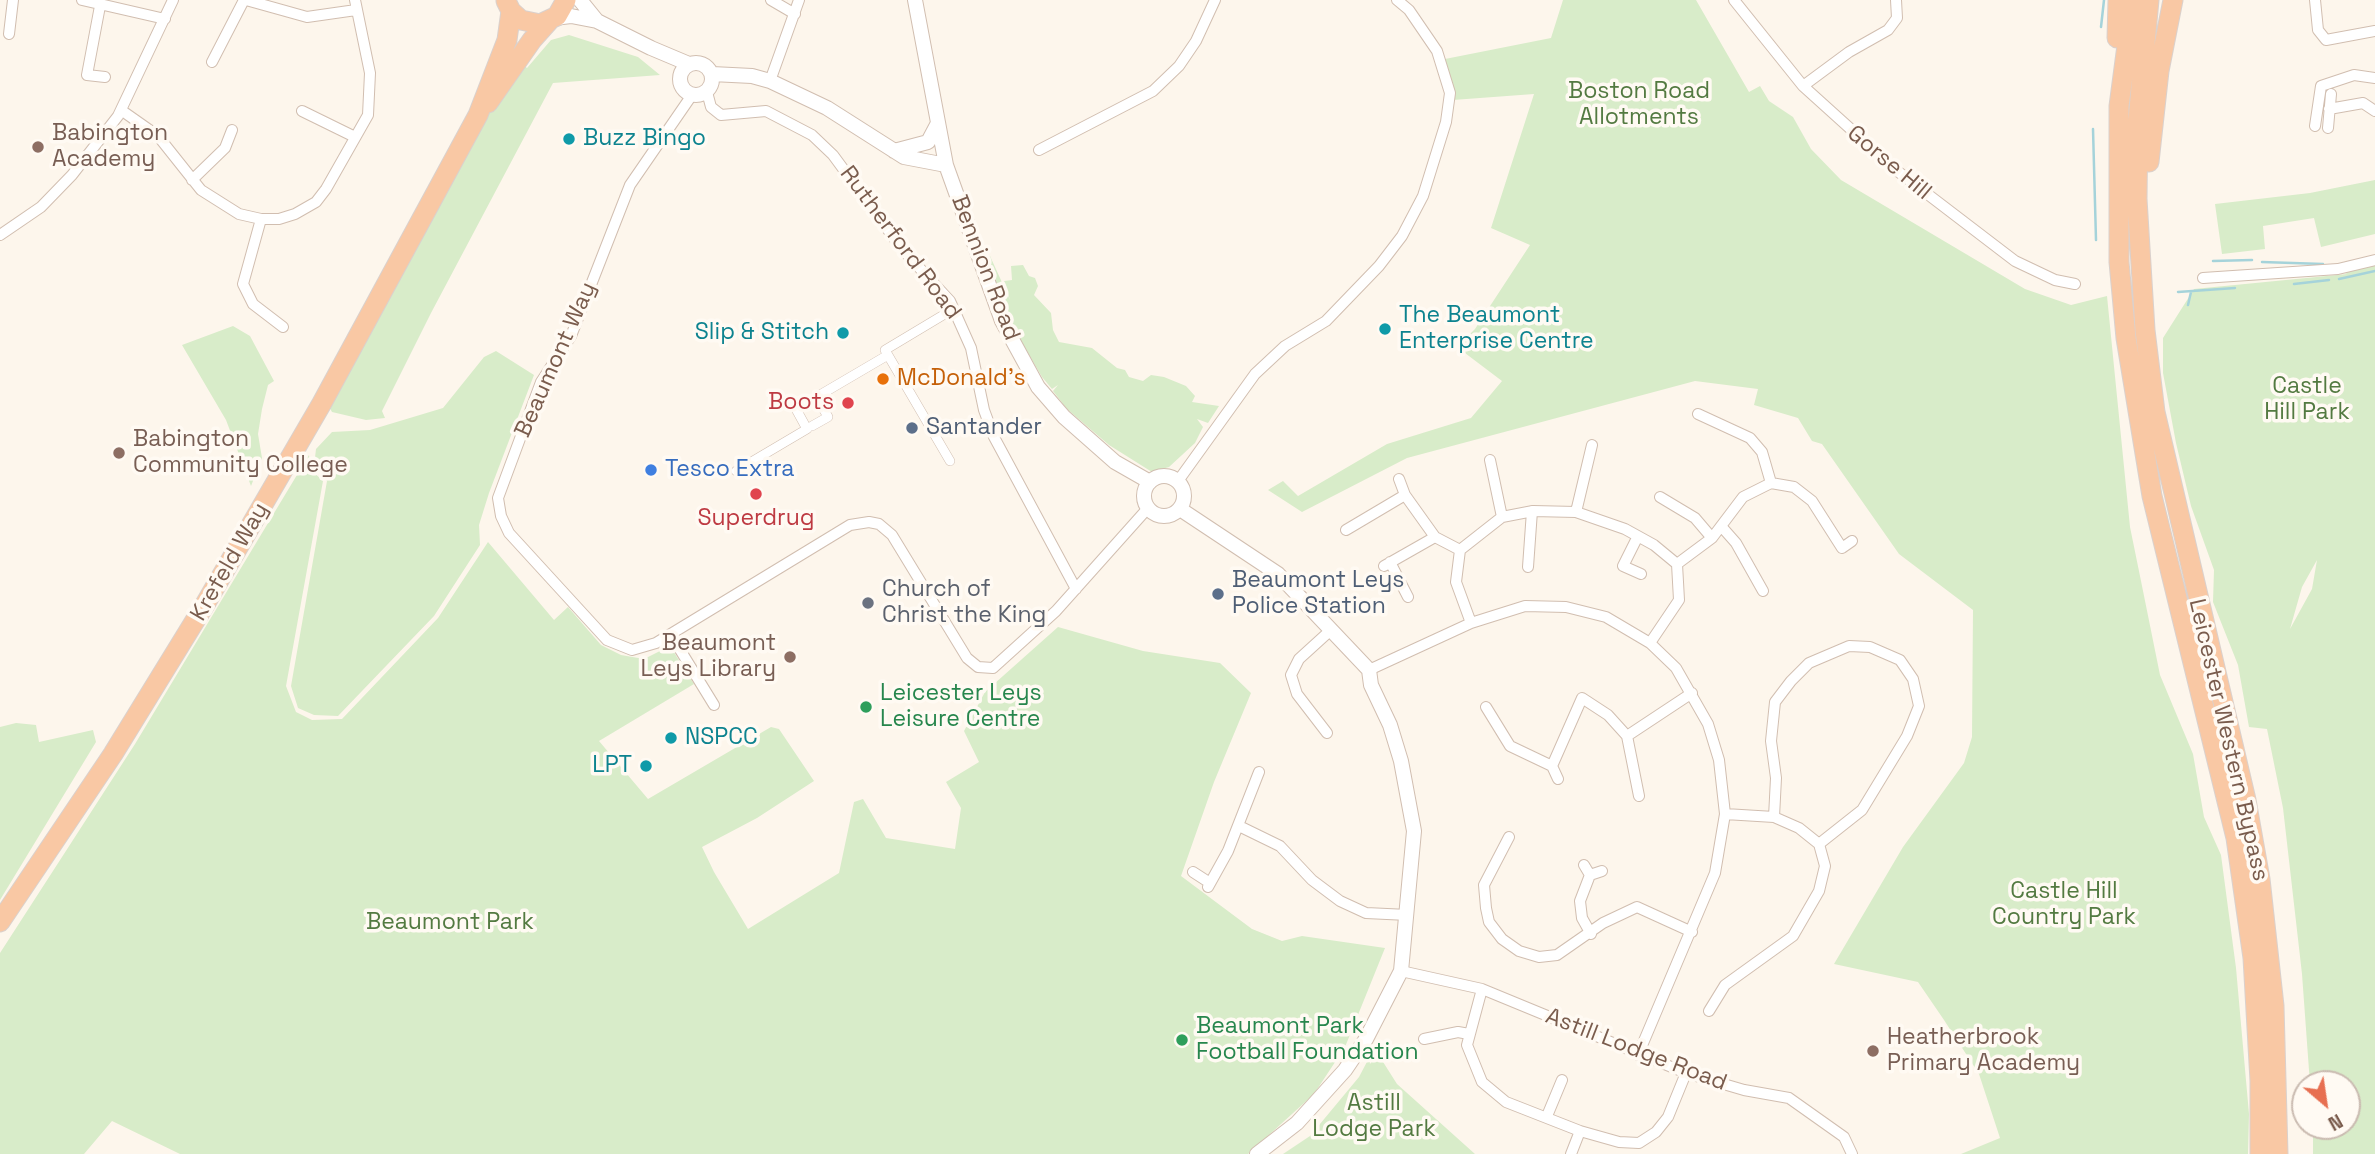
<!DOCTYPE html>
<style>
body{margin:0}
#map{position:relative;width:2375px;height:1154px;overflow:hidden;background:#fdf6ec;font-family:"Space Grotesk",sans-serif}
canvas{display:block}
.north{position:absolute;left:2291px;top:1070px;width:70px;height:70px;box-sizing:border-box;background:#fffaf3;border:2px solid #cabbb1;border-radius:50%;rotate:151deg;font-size:19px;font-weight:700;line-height:28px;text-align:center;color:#7a5c4d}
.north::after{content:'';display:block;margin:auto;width:24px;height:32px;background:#e76f51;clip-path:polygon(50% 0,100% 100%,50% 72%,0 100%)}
</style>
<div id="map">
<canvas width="2375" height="1154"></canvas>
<div class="north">N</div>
</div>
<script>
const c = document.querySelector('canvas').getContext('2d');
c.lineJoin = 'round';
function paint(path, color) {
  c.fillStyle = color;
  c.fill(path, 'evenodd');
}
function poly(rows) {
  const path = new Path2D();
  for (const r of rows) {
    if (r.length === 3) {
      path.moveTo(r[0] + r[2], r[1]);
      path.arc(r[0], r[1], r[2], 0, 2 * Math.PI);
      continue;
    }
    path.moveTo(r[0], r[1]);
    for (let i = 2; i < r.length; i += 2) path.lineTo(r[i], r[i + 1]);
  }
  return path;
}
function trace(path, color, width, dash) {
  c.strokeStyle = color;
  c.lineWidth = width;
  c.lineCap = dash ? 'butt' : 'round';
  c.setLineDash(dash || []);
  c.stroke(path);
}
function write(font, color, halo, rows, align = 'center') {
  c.font = font + ' "Space Grotesk",sans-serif';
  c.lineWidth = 7;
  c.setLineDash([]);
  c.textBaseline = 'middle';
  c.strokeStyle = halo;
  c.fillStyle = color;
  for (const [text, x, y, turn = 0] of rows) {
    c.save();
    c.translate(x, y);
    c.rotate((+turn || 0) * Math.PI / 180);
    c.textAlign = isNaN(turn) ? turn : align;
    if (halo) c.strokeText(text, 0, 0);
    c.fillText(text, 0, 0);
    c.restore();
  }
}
const green = poly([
 [1563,0,1696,0,1749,92,1760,86,1769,101,1793,117,1811,149,1841,180,2025,289,2071,305,2107,296,2130,527,2141,581,2160,675,2193,754,2204,817,2221,855,2236,968,2249,1114,2248,1154,1961,1154,2000,1138,1979,1074,1944,1020,1918,982,1834,964,1903,847,1964,763,1972,737,1973,610,1899,554,1822,444,1812,441,1798,418,1754,405,1758,389,1695,381,1407,458,1302,512,1268,490,1283,481,1298,496,1387,444,1471,418,1502,381,1457,347,1475,329,1530,245,1491,228,1534,94,1453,100,1445,59,1551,38],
 [569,35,638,57,660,75,553,83,431,313,382,411,385,418,366,420,332,412,327,403,464,153,493,107,522,64,527,68,551,40],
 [2375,180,2375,234,2321,247,2314,218,2263,226,2265,249,2222,254,2215,204,2310,193],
 [990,256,1010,300,1004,281,1012,280,1011,266,1023,265,1029,276,1035,278,1038,286,1034,295,1051,313,1053,330,1059,342,1092,348,1117,368,1125,370,1129,377,1143,381,1151,375,1164,377,1186,386,1195,396,1192,402,1219,406,1208,423,1197,419,1203,427,1195,443,1169,467,1152,472,1109,445,1067,409,1053,391,1058,385,1052,389,1042,377,1018,336,986,258],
 [2375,262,2375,1154,2313,1154,2313,1126,2347,1126,2347,1084,2310,1084,2302,974,2283,808,2267,729,2249,727,2238,665,2213,602,2214,570,2191,506,2176,443,2163,373,2163,338,2194,289,2347,274,2339,271],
 [2317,560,2312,589,2290,629,2302,587],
 [233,326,250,336,274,381,268,385,262,409,258,434,262,458,251,486,226,420,182,345],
 [496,351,534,375,489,493,479,525,480,545,434,616,338,716,314,715,298,708,291,686,327,481,314,466,316,449,332,432,370,430,443,408,484,357],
 [309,455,310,469,323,481,286,686,296,712,312,720,342,719,438,618,488,542,554,620,568,607,601,645,621,655,644,659,670,646,694,684,599,741,648,799,771,727,779,729,814,781,757,818,702,847,714,872,748,929,839,873,854,802,863,799,886,838,955,849,961,808,946,782,979,762,964,731,985,692,1058,627,1143,651,1220,663,1251,693,1214,782,1181,876,1252,929,1282,941,1302,936,1385,948,1345,1047,1314,1094,1248,1154,180,1154,112,1121,84,1154,0,1154,0,953,135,744],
 [16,723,36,725,39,742,93,730,96,742,0,900,0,727],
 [1378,1054,1397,1084,1475,1154,1283,1154,1310,1136,1359,1077,1369,1058,1370,1064]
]);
const stream = poly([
 [2101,27,2104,0],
 [2093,129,2096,240],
 [2213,261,2252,260],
 [2262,262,2323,264],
 [2339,279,2375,271],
 [2294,284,2329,280],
 [2178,292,2235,288],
 [2188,305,2191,292]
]);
const pedestrian = poly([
 [945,314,885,350,950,461],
 [812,426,828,417,817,397],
 [736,471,807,429,796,409,888,355]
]);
const minor = poly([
 [82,0,165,19],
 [246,0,307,17,356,10],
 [771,0,795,14],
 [1734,0,1803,86,1896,170,2015,261,2055,280,2075,284],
 [2315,0,2318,30,2326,40,2375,31],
 [100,6,87,75,105,77],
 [9,34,13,0],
 [212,62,244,0],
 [770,81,799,0],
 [1803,86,1849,52,1888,30,1897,18,1896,0],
 [707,92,711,107,721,115,766,111,812,135,833,155,902,249,950,301,971,348,984,410,994,437,1076,589],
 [692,95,630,185,571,336,541,382,498,498,501,516,509,533,607,640,632,650,656,643,850,525,869,522,879,524,892,535,967,658,978,667,993,668,1056,611,1148,508],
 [2329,109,2363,103,2375,111],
 [121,110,158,136,201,190,239,214,261,219,279,219,295,214,316,202,326,189,368,115,370,73,355,0],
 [302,111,355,137],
 [2315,126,2321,86,2354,75,2375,78],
 [2328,128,2331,94],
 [1039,150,1153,91,1179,66,1196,41,1215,0],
 [192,180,225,148,232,130],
 [261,219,243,284,253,304,283,327],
 [0,235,41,207,72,175,118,116,173,0],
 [2203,278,2338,269,2375,260],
 [1490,460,1502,517],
 [1399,479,1405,495,1435,537,1460,550],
 [1178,481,1255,374,1285,346,1326,321,1379,266,1402,236,1423,196,1446,122,1450,93,1437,51,1409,10,1397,0],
 [1771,483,1794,487,1812,501,1842,548,1852,541],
 [1660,497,1695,518,1712,538],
 [1576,512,1592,445],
 [1721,526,1736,543,1763,591],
 [1346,530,1405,495],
 [1638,536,1623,566,1641,574],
 [1390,562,1408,597],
 [1677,564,1712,538,1743,497,1771,483,1762,452,1750,438,1698,414],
 [1384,566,1435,537],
 [1528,567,1532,511],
 [1471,623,1456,582,1460,550,1502,517,1533,511,1576,512,1625,529,1654,545,1677,564,1679,600,1650,643],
 [671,635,714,705],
 [1369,670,1471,623,1525,606,1566,607,1606,617,1650,643,1676,668,1708,724,1719,760,1725,814,1715,873,1638,1055],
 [1486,707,1510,746,1552,766,1582,698,1608,715,1627,736,1692,693],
 [1327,733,1297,694,1291,675,1299,659,1332,629],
 [1627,736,1639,796],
 [1552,766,1558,779],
 [1774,817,1776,778,1771,741,1775,702,1791,681,1809,663,1849,646,1870,647,1900,660,1913,679,1919,706,1907,736,1862,810,1819,844],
 [1239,826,1280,846,1312,880,1340,901,1366,913,1408,915],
 [1509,837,1484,885,1486,908,1489,922,1502,939,1519,951,1539,957,1557,955,1603,923,1637,907,1692,932],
 [1584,865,1590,875,1602,871],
 [1193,872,1210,883],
 [1590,875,1580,901,1582,918,1591,934],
 [1208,887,1228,851,1259,772],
 [1401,971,1482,989,1686,1073,1744,1090,1789,1098,1844,1137,1852,1154],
 [1482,989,1467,1045,1482,1082,1506,1102,1580,1131,1619,1142,1639,1143,1656,1132,1668,1117,1686,1073],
 [1709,1011,1725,985,1793,936,1819,891,1825,866,1819,844,1799,828,1774,817,1725,814],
 [1424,1039,1458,1032,1469,1034],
 [1547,1116,1562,1080],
 [1571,1154,1580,1131]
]);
const tertiary = poly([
 [580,0,597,21],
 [915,0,946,165,1002,321,1038,387,1064,417,1115,462,1150,482],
 [554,18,571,16,597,21,651,48,689,64],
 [696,79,16],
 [712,74,752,76,770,81,827,108,904,157,946,165],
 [894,151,928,142,937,125],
 [1164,496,20],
 [1180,509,1278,574,1369,670,1371,685,1390,725,1401,761,1414,831,1401,971,1366,1039,1345,1070,1297,1123,1257,1154]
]);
const trunk = poly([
 [2133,0,2119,106,2119,262,2126,338,2152,496,2236,838,2253,958,2260,1081,2260,1154],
 [2149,0,2138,120,2137,199,2145,330,2155,412,2246,800,2260,879,2274,1006,2278,1154],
 [506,1,511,11,521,20,540,24,557,16,566,0],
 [2117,38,2118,0],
 [488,103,532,40,549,21],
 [2149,162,2159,71,2173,0],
 [0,922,113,754,204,606,322,403,478,115,507,40,511,11]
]);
const markers = [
 [569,139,7,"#0f9aa8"],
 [38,147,7,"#8d6e63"],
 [1385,329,7,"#0f9aa8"],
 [843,333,7,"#0f9aa8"],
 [883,379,7,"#e8710a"],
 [848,403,7,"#e0444e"],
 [912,428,7,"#5c6f8a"],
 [119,453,7,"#8d6e63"],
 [651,470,7,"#3f7fe0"],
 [756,494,7,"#e0444e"],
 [1218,594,7,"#5c6f8a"],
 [868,603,7,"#6b7280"],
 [790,657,7,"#8d6e63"],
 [866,707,7,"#2e9e5b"],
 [671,738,7,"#0f9aa8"],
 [646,766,7,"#0f9aa8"],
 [1182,1040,7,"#2e9e5b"],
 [1873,1051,7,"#8d6e63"]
];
const parkNames = [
 ["Boston Road",1639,92],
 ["Allotments",1639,118],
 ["Castle",2307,387],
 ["Hill Park",2307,413],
 ["Castle Hill",2064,892],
 ["Country Park",2064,918],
 ["Beaumont Park",450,923],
 ["Astill",1374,1104],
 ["Lodge Park",1374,1130]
];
const educationNames = [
 ["Babington",52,134],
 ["Academy",52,160],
 ["Babington",133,440],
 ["Community College",133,466],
 ["Beaumont",776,644,"right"],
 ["Leys Library",776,670,"right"],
 ["Heatherbrook",1887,1038],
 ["Primary Academy",1887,1064]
];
const cultureNames = [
 ["Buzz Bingo",583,139],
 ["The Beaumont",1399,316],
 ["Enterprise Centre",1399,342],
 ["Slip & Stitch",829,333,"right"],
 ["NSPCC",685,738],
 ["LPT",632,766,"right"]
];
const streetNames = [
 ["Gorse Hill",1889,163,40],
 ["Rutherford Road",900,243,53],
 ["Bennion Road",985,268,69],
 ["Beaumont Way",556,360,-66],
 ["Krefeld Way",230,562,-60],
 ["Leicester Western Bypass",2228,740,77],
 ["Astill Lodge Road",1636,1050,21]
];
const foodNames = [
 ["McDonald's",897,379]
];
const healthNames = [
 ["Boots",834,403],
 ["Superdrug",756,519,"center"]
];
const serviceNames = [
 ["Santander",926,428],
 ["Beaumont Leys",1232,581],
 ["Police Station",1232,607]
];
const shopNames = [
 ["Tesco Extra",665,470]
];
const worshipNames = [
 ["Church of",882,590],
 ["Christ the King",882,616]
];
const leisureNames = [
 ["Leicester Leys",880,694],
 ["Leisure Centre",880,720],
 ["Beaumont Park",1196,1027],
 ["Football Foundation",1196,1053]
];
paint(green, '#d8ecc9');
trace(stream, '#a5d3da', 2.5);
trace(pedestrian, '#d1beb0', 10);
trace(minor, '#d1beb0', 12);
trace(tertiary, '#d1beb0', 16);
trace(trunk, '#dad1cd', 21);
trace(pedestrian, '#fff', 9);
trace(minor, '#fff', 10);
trace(tertiary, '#fff', 14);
trace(trunk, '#f9c8a4', 19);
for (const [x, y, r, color] of markers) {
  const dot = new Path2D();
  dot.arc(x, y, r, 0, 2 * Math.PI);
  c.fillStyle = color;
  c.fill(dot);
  trace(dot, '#fffaf3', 2.5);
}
write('23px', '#537a41', '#fffaf3', parkNames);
write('23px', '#785e54', '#fffaf3', educationNames, 'left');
write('23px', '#0d838f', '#fffaf3', cultureNames, 'left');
write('23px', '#7a5c4d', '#fffaf3', streetNames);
write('23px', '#c56008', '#fffaf3', foodNames, 'left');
write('23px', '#be3a42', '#fffaf3', healthNames, 'right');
write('23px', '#4e5e75', '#fffaf3', serviceNames, 'left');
write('23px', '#366cbe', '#fffaf3', shopNames, 'left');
write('23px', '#5b616d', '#fffaf3', worshipNames, 'left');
write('23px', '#27864d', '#fffaf3', leisureNames, 'left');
</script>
